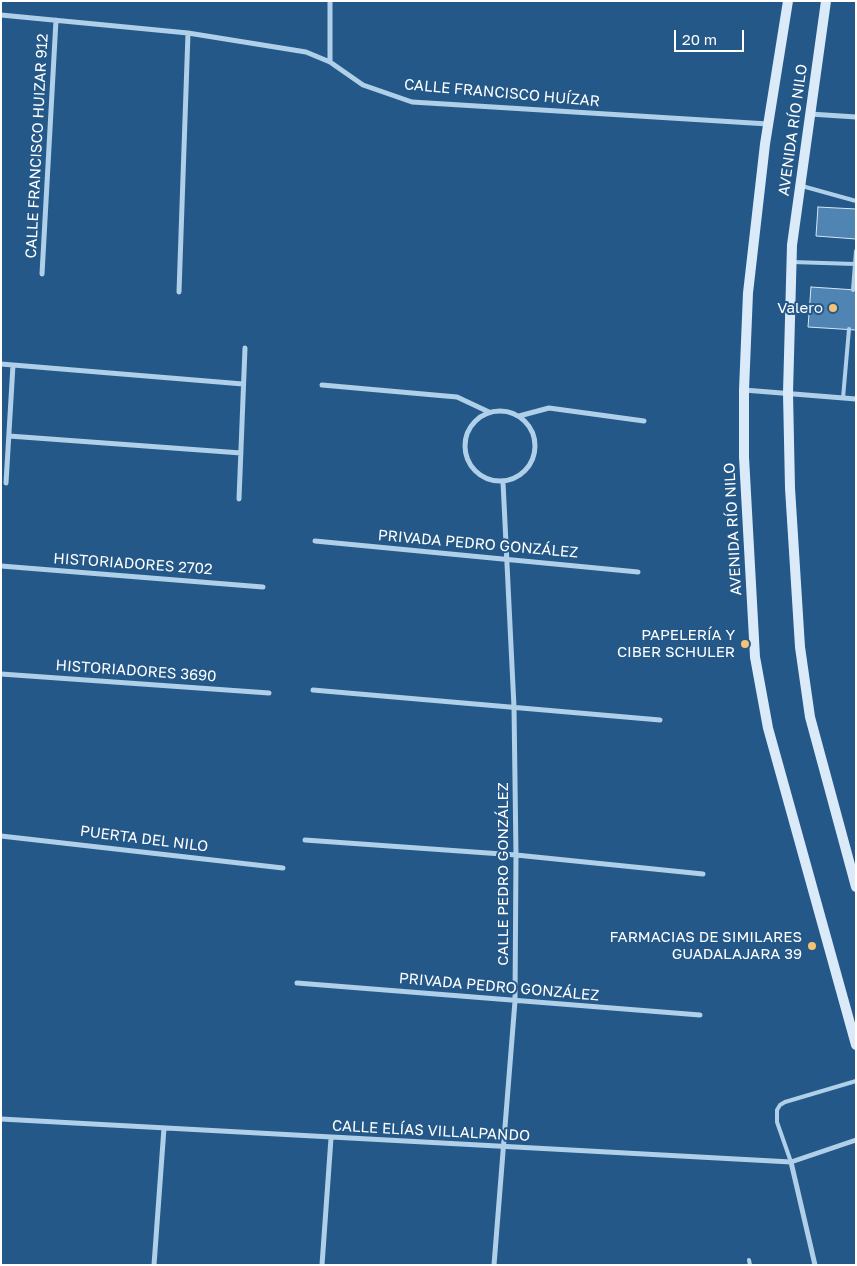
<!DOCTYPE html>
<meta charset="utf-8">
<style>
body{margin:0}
#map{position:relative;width:857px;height:1266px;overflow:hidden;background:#245888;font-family:"Golos Text",sans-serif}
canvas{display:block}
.frame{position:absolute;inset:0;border:2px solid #fff;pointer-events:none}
.scale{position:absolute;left:674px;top:30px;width:70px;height:22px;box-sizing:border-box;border:2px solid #fff;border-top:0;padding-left:6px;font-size:15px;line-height:18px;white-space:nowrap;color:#fff;-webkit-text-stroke:4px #245888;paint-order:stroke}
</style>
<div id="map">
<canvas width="857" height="1266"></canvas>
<div class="frame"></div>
<div class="scale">20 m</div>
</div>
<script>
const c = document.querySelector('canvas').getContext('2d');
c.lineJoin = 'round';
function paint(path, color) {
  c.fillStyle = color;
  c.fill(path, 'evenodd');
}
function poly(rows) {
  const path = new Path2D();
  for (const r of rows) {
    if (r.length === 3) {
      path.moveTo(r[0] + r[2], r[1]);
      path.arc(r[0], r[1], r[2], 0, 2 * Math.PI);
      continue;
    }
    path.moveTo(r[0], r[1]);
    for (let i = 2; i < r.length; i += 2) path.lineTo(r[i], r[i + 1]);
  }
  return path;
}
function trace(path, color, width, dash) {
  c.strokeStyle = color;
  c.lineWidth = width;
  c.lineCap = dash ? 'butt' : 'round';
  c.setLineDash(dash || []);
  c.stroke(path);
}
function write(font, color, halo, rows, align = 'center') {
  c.font = font + ' "Golos Text",sans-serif';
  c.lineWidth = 4;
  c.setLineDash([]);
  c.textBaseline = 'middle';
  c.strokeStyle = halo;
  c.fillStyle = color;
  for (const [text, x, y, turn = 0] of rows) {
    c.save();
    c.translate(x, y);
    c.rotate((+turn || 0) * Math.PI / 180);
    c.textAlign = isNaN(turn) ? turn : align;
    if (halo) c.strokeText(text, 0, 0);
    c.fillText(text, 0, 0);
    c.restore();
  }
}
const building = poly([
 [818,207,856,209,856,239,816,236,818,207],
 [811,287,856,290,856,330,808,327,811,287]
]);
const lane = poly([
 [802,186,856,201],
 [792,262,855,264],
 [853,290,856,251],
 [843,398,849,329],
 [791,1162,777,1122,777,1110,780,1105,785,1102,856,1081],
 [749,1260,750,1265]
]);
const street = poly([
 [330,1,330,62],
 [1,15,188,33,306,52,330,62,363,85,412,102,768,124],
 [810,114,856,117],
 [42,274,56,20],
 [179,292,188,33],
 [1,364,243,384],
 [322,385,457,397,489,412],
 [744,390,856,399],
 [500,446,35],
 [519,416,549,408,644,421],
 [9,436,241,453],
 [6,483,13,365],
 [239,499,245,348],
 [315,541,638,572],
 [1,566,263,587],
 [1,674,269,693],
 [313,690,660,720],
 [1,836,283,868],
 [305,840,516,855,703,874],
 [297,983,700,1015],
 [1,1119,791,1162,856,1140],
 [791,1162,815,1265],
 [154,1265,164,1128],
 [322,1265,331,1138],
 [494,1265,515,1001,516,855,514,707,503,482]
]);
const secondary = poly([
 [788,1,765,144,748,293,744,390,744,457,755,657,768,728,856,1045],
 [826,1,792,245,788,393,790,488,800,647,810,717,856,887]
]);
const markers = [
 [833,308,5,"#f4c374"],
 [745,644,5,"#f4c374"],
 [812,946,5,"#f4c374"]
];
const streetNames = [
 ["CALLE FRANCISCO HUÍZAR",502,93,5],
 ["AVENIDA RÍO NILO",793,130,-82],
 ["CALLE FRANCISCO HUIZAR 912",37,146,-87],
 ["AVENIDA RÍO NILO",733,529,-93],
 ["PRIVADA PEDRO GONZÁLEZ",478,544,5],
 ["HISTORIADORES 2702",133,564,4],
 ["HISTORIADORES 3690",136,671,4],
 ["PUERTA DEL NILO",144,839,7],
 ["CALLE PEDRO GONZÁLEZ",503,874,-90],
 ["PRIVADA PEDRO GONZÁLEZ",499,987,5],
 ["CALLE ELÍAS VILLALPANDO",431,1131,3]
];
const poiNames = [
 ["Valero",823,308],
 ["PAPELERÍA Y",735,635],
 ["CIBER SCHULER",735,652],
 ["FARMACIAS DE SIMILARES",802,937],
 ["GUADALAJARA 39",802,954]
];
paint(building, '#5084b2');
trace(building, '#d4e7f7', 1);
trace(lane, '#b0cfe9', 4);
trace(street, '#b0cfe9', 5);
trace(secondary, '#daeaf8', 10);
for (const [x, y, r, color] of markers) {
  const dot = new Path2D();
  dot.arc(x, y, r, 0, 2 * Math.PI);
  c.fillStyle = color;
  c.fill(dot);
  trace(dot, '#245888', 2);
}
write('15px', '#fff', '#245888', streetNames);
write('15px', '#fff', '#245888', poiNames, 'right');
</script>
